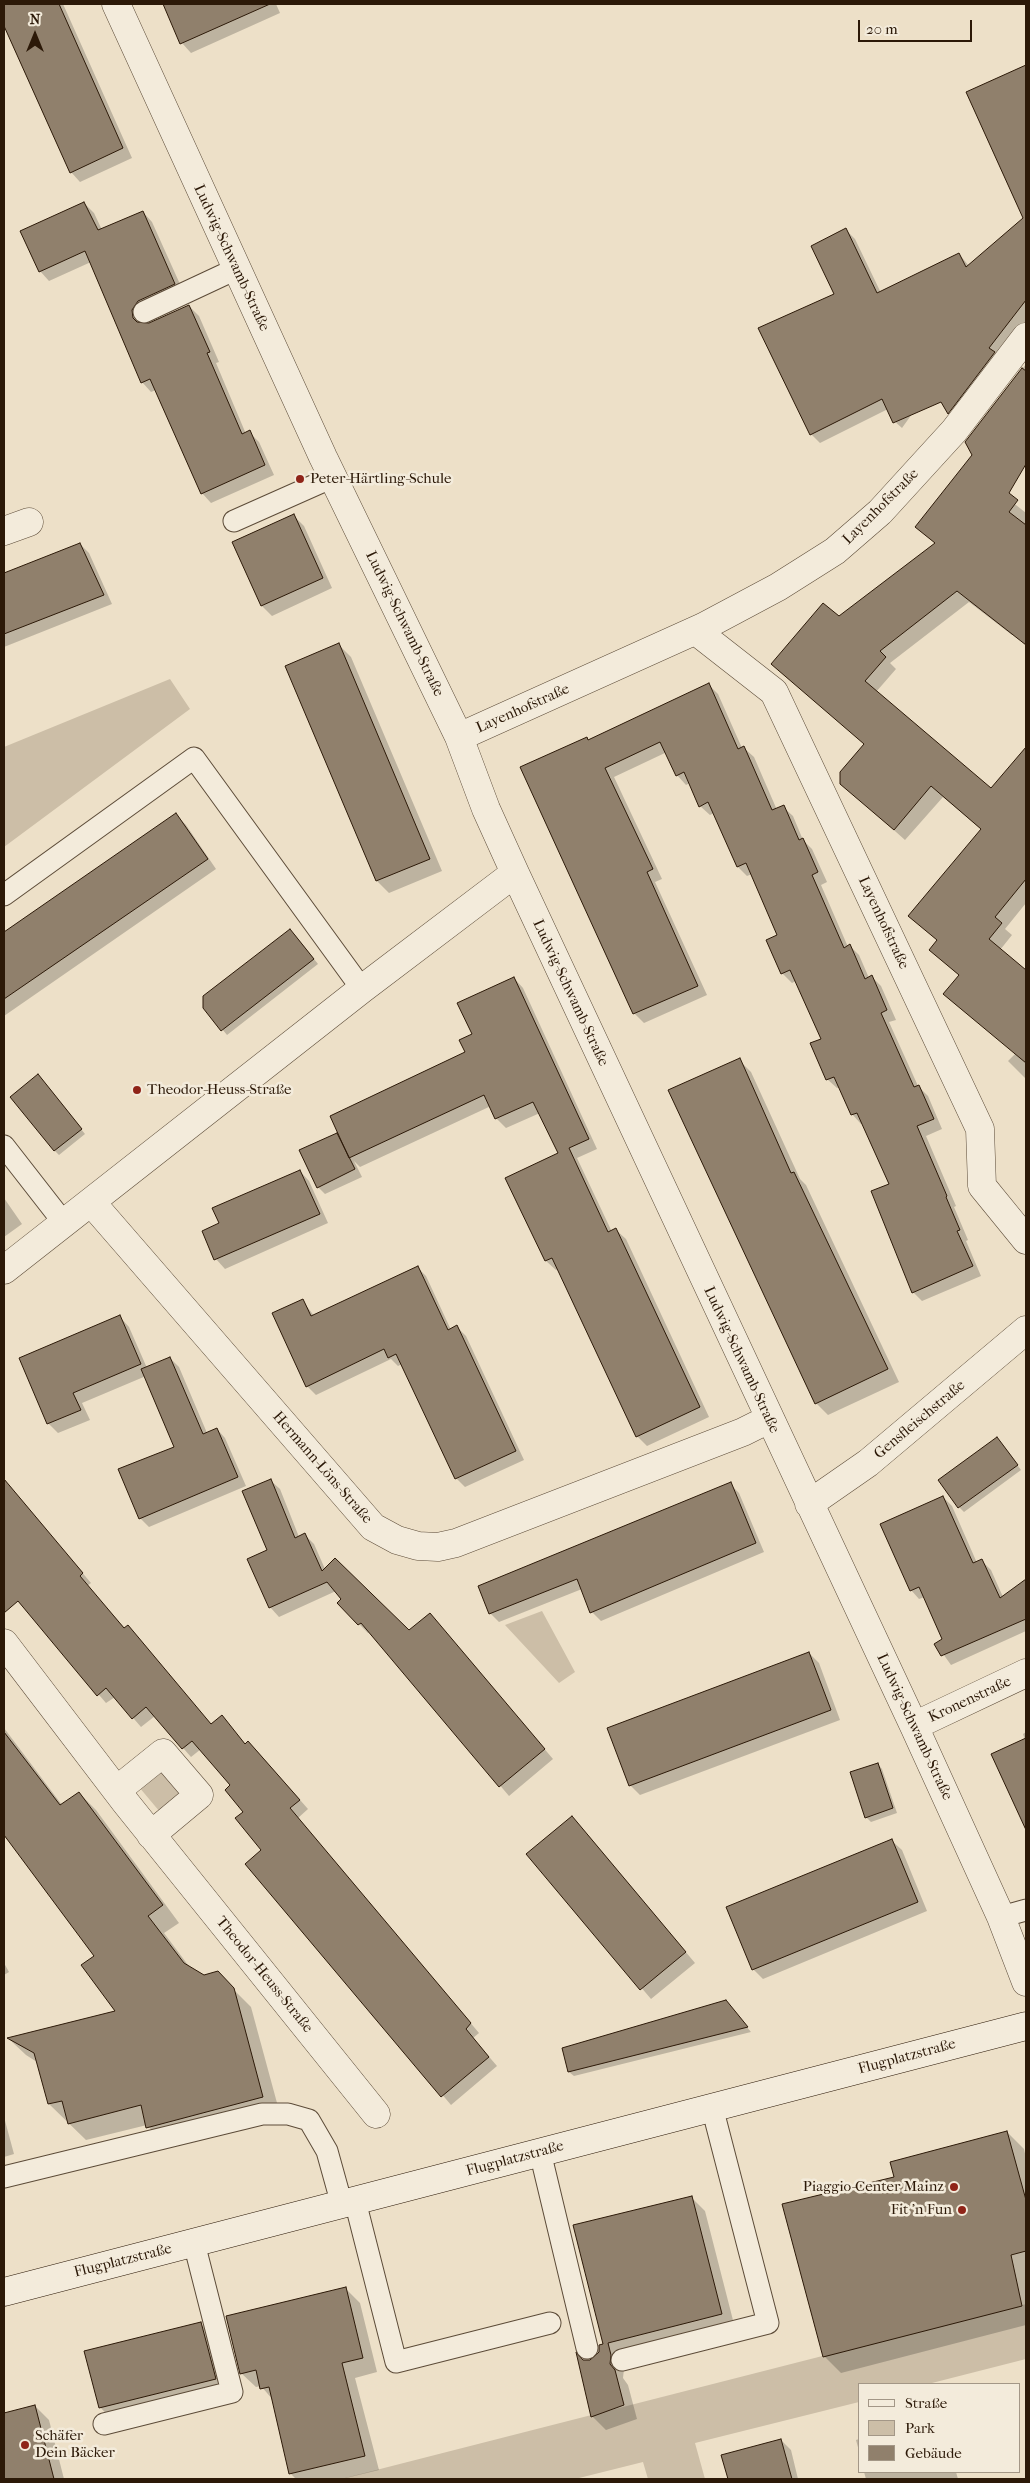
<!DOCTYPE html>
<meta charset="utf-8">
<style>
body{margin:0}
#map{position:relative;width:1030px;height:2483px;overflow:hidden;background:#ede0c8;font-family:"IM FELL French Canon",serif}
canvas{display:block}
.frame{position:absolute;inset:0;border:5px solid #2c1908;pointer-events:none}
.legend{position:absolute;left:858px;top:2383px;width:162px;height:90px;box-sizing:border-box;background:#f3ebdb;border:1px solid #a39787;margin:0;padding:6px 9px;list-style:none;font-size:15px;color:#2c1908}
.legend li{display:flex;align-items:center;gap:10px;height:25px}
.legend b{width:25px;border:1px solid #a39787}
.north{position:absolute;left:10px;top:10px;width:50px;height:50px;-webkit-text-stroke:4px #f3ebdb;paint-order:stroke;rotate:0deg;font-size:14px;font-weight:700;line-height:20px;text-align:center;color:#2c1908}
.north::after{content:'';display:block;margin:auto;width:18px;height:22px;background:#2c1908;clip-path:polygon(50% 0,100% 100%,50% 72%,0 100%)}
.scale{position:absolute;left:858px;top:20px;width:114px;height:22px;box-sizing:border-box;border:2px solid #2c1908;border-top:0;padding-left:6px;font-size:15px;line-height:18px;white-space:nowrap;color:#2c1908;-webkit-text-stroke:4px #f3ebdb;paint-order:stroke}
</style>
<div id="map">
<canvas width="1030" height="2483"></canvas>
<div class="frame"></div>
<ul class="legend">
<li><b style="height:6px;background:#f3ebdb"></b>Straße</li>
<li><b style="height:14px;background:#ccbea7"></b>Park</li>
<li><b style="height:14px;background:#90806c"></b>Gebäude</li>
</ul>
<div class="north">N</div>
<div class="scale">20 m</div>
</div>
<script>
const c = document.querySelector('canvas').getContext('2d');
c.lineJoin = 'round';
function paint(path, color) {
  c.fillStyle = color;
  c.fill(path, 'evenodd');
}
function poly(rows) {
  const path = new Path2D();
  for (const r of rows) {
    path.moveTo(r[0], r[1]);
    for (let i = 2; i < r.length; i += 2) path.lineTo(r[i], r[i + 1]);
  }
  return path;
}
function trace(path, color, width, dash) {
  c.strokeStyle = color;
  c.lineWidth = width;
  c.lineCap = dash ? 'butt' : 'round';
  c.setLineDash(dash || []);
  c.stroke(path);
}
function write(font, color, halo, rows, align = 'center') {
  c.font = font + ' "IM FELL French Canon",serif';
  c.lineWidth = 5;
  c.setLineDash([]);
  c.textBaseline = 'middle';
  c.strokeStyle = halo;
  c.fillStyle = color;
  for (const [text, x, y, turn = 0] of rows) {
    c.save();
    c.translate(x, y);
    c.rotate((+turn || 0) * Math.PI / 180);
    c.textAlign = isNaN(turn) ? turn : align;
    if (halo) c.strokeText(text, 0, 0);
    c.fillText(text, 0, 0);
    c.restore();
  }
}
const green = poly([
 [170,679,190,709,4,847,4,747],
 [542,1611,575,1672,559,1683,505,1625],
 [164,1767,185,1792,160,1812,139,1787],
 [1026,2304,1026,2359,928,2384,859,2384,859,2402,695,2443,705,2479,648,2479,643,2462,575,2479,341,2479]
]);
const shadow = poly([
 [17,4,63,4,132,158,80,182,71,172,4,22,4,10],
 [164,4,276,4,280,13,191,53,182,43],
 [1026,65,1026,333,962,414,927,393,902,428,893,420,888,409,820,443,811,434,846,230,855,239,881,293,959,254,969,266,1025,218,967,93],
 [84,203,94,213,102,230,143,212,152,222,184,293,141,321,141,324,149,325,189,306,199,316,219,362,216,363,246,434,249,432,259,442,274,475,211,503,202,493,156,390,151,392,142,382,91,262,49,281,40,271],
 [1026,364,1026,453,990,431,982,423],
 [966,465,1026,513,1026,618,1012,635,969,602,890,663,896,669,876,692,991,790,1023,752,1026,755,1026,903,1005,929,1012,935,1000,950,1026,972,1026,1079,1008,1061,1015,1054,960,976,930,950,938,941,910,916,982,830,943,797,905,840,841,783,865,744,839,618,936,544,917,527],
 [294,516,304,526,332,588,272,616,262,606,234,543],
 [80,544,89,553,112,604,4,647,4,574],
 [339,645,351,657,442,871,389,893,377,881,287,667],
 [709,685,718,694,742,748,744,748,754,757,777,810,783,807,793,816,803,840,812,849,827,882,821,885,848,947,850,946,859,955,869,978,872,977,881,986,896,1020,889,1022,918,1086,928,1096,942,1129,926,1136,956,1206,954,1207,968,1240,966,1241,981,1276,922,1301,913,1292,890,1184,863,1123,861,1124,852,1114,840,1087,837,1088,827,1079,822,1040,796,981,792,983,782,973,768,941,779,936,752,874,747,876,738,867,714,813,710,815,700,806,690,783,686,785,677,775,667,752,614,777,662,879,655,882,707,995,644,1023,634,1013,521,768,588,741],
 [176,815,186,825,216,869,4,1016,4,934],
 [295,935,318,964,227,1035,205,1008],
 [514,978,523,988,597,1149,577,1158,612,1232,616,1230,626,1239,709,1417,647,1446,637,1436,558,1269,556,1270,546,1261,507,1178,559,1154,540,1113,506,1128,496,1118,491,1106,360,1167,354,1161,362,1177,325,1194,318,1187,336,1134,342,1140,466,1053,473,1035],
 [739,1060,751,1072,800,1179,806,1185,899,1382,828,1415,816,1403],
 [38,1076,85,1134,59,1155,54,1150],
 [300,1171,309,1181,328,1223,225,1269,216,1259,220,1224],
 [4,1198,22,1224,4,1237],
 [417,1267,426,1276,451,1330,457,1327,466,1336,524,1460,465,1487,456,1478,402,1364,398,1366,391,1359,316,1395,307,1386,303,1301,314,1316],
 [120,1317,129,1327,147,1368,170,1358,179,1367,207,1433,217,1429,225,1438,246,1486,149,1527,140,1518,176,1447,146,1376,82,1403,90,1420,58,1433,48,1423],
 [1002,1444,1021,1470,964,1512,959,1507],
 [4,1480,91,1583,87,1586,212,1725,230,1726,246,1745,257,1751,308,1809,298,1818,479,2033,473,2038,497,2066,451,2105,247,1864,263,1851,232,1785,201,1749,191,1757,155,1716,141,1727,115,1697,106,1703,26,1610,4,1587],
 [270,1480,280,1489,299,1537,305,1535,314,1544,325,1569,409,1632,430,1614,553,1759,509,1796,370,1632,368,1633,338,1603,343,1599,336,1591,279,1617,270,1607],
 [730,1484,739,1493,764,1552,601,1621,592,1612,582,1589,499,1622,490,1613],
 [943,1497,952,1506,977,1563,982,1561,991,1570,1003,1597,1026,1580,1026,1631,951,1665,936,1644,943,1639,925,1597,919,1599,911,1590],
 [809,1653,819,1663,840,1720,640,1795,630,1785],
 [4,1728,62,1805,79,1793,96,1810,179,1923,164,1933,191,1969,204,1976,217,1973,251,2007,280,2114,165,2144,147,2125,86,2140,49,2104,37,2062,26,2055,9,2039,118,2011,95,1956,4,1833],
 [1026,1732,1026,1827,992,1755,1025,1740,1023,1734],
 [878,1764,882,1769,897,1813,871,1822,866,1817],
 [581,1827,695,1963,651,1999,528,1854],
 [892,1841,902,1850,927,1911,763,1979,753,1969],
 [4,1963,9,1972,4,1975],
 [730,2007,751,2032,574,2076,569,2072],
 [4,2117,14,2154,4,2157],
 [1007,2132,1024,2149,1026,2158,1026,2325,841,2373,824,2356,895,2177],
 [692,2198,705,2211,735,2328,624,2369,623,2378,628,2385,637,2419,606,2430,592,2416,582,2361,591,2361,600,2353],
 [345,2288,360,2303,377,2372,355,2378,379,2470,342,2479,296,2479,291,2474,273,2400,261,2386,256,2387,241,2373],
 [201,2324,215,2338,230,2394,114,2422,100,2407],
 [35,2406,49,2420,64,2479,4,2479,4,2414],
 [859,2439,859,2451,856,2440],
 [781,2440,791,2450,798,2479,729,2479,723,2456],
 [864,2472,956,2472,958,2479,866,2479]
]);
const building = poly([
 [4,4,59,4,123,148,70,173,4,26,4,4],
 [163,4,270,4,180,44,163,4],
 [1026,65,1026,300,989,348,995,352,948,414,941,402,893,423,882,399,810,435,758,328,834,294,811,246,846,228,877,293,959,253,966,267,1023,218,966,92,1026,65],
 [84,202,98,230,143,211,175,284,138,301,132,310,133,318,137,322,149,323,189,305,210,352,207,353,242,434,250,430,265,465,201,494,150,379,141,383,85,251,39,272,20,231,84,202],
 [1022,368,1026,371,1026,464,1009,493,1018,500,1009,512,1026,525,1026,645,957,591,880,651,886,657,865,681,991,788,1026,747,1026,879,995,917,1002,923,989,939,1026,970,1026,1063,943,994,959,975,929,950,937,940,908,916,981,829,931,786,894,830,840,784,840,772,864,744,771,664,823,603,839,616,935,543,915,527,972,455,965,442,1022,368],
 [294,514,323,578,261,606,232,542,294,514],
 [80,543,104,595,4,634,4,573,80,543],
 [339,643,430,859,376,881,285,666,339,643],
 [709,683,738,749,744,746,772,810,784,805,799,840,803,838,818,872,812,875,844,948,850,944,865,979,872,975,887,1010,881,1013,914,1087,919,1085,934,1119,917,1126,947,1196,946,1197,960,1230,957,1231,973,1266,912,1293,871,1191,889,1184,857,1113,851,1115,834,1077,826,1080,810,1043,821,1039,790,970,781,974,766,940,777,935,746,863,737,867,708,802,699,807,684,772,676,776,660,742,605,768,653,869,647,872,698,986,633,1014,520,767,587,737,588,740,709,683],
 [176,813,208,859,4,999,4,932,176,813],
 [290,929,314,959,221,1031,203,1008,203,996,290,929],
 [514,977,589,1139,569,1148,608,1232,616,1228,700,1407,636,1437,552,1258,545,1261,505,1178,558,1153,533,1102,495,1119,484,1095,349,1158,330,1116,465,1052,459,1040,472,1034,457,1003,514,977],
 [740,1058,791,1173,794,1172,888,1369,815,1404,668,1090,740,1058],
 [38,1074,82,1129,54,1151,10,1097,38,1074],
 [337,1133,355,1169,317,1188,299,1150,337,1133],
 [300,1170,320,1214,214,1260,202,1231,219,1223,212,1208,300,1170],
 [418,1266,448,1330,457,1325,516,1451,455,1479,396,1354,388,1358,384,1349,306,1387,272,1313,303,1299,311,1316,418,1266],
 [120,1315,141,1364,73,1393,81,1410,47,1424,19,1358,120,1315],
 [170,1357,203,1434,217,1428,238,1477,139,1519,118,1469,174,1447,141,1369,170,1357],
 [997,1437,1018,1465,958,1508,938,1480,997,1437],
 [4,1479,83,1573,80,1576,124,1628,128,1625,211,1724,222,1715,245,1744,248,1741,300,1800,290,1808,471,2023,466,2029,489,2057,441,2097,245,1864,261,1850,235,1818,243,1812,225,1790,230,1785,192,1741,182,1749,146,1707,132,1719,106,1688,97,1696,18,1601,4,1613,4,1479],
 [271,1479,295,1538,305,1533,322,1571,335,1558,409,1630,430,1613,545,1749,499,1787,361,1623,358,1625,337,1603,341,1599,327,1582,269,1608,247,1559,267,1550,242,1491,271,1479],
 [731,1482,756,1543,590,1613,577,1579,489,1614,478,1586,731,1482],
 [943,1496,973,1563,982,1559,1000,1598,1026,1579,1026,1619,941,1656,934,1644,942,1639,919,1587,910,1591,880,1524,943,1496],
 [809,1652,831,1710,629,1786,607,1728,809,1652],
 [4,1732,60,1805,79,1792,163,1905,148,1916,184,1963,204,1975,218,1971,234,1988,263,2097,146,2128,141,2105,68,2124,62,2101,48,2104,34,2053,7,2038,115,2011,81,1965,94,1956,4,1835,4,1732],
 [1026,1738,1026,1830,991,1754,1026,1738],
 [878,1763,893,1808,865,1818,850,1772,878,1763],
 [572,1816,686,1952,640,1990,526,1854,572,1816],
 [892,1839,918,1902,752,1970,726,1907,892,1839],
 [726,2000,748,2027,568,2072,562,2048,726,2000],
 [1007,2131,1026,2200,1026,2251,1011,2255,1022,2306,823,2357,782,2204,894,2177,890,2162,1007,2131],
 [692,2196,722,2314,608,2343,611,2355,610,2364,615,2370,624,2405,591,2417,576,2352,583,2360,590,2360,599,2352,599,2345,603,2344,573,2225,692,2196],
 [346,2287,363,2358,342,2363,365,2456,289,2474,269,2387,260,2389,256,2370,240,2374,226,2316,346,2287],
 [201,2322,216,2379,99,2408,84,2351,201,2322],
 [35,2405,54,2479,4,2479,4,2413,35,2405],
 [781,2439,792,2479,728,2479,721,2455,781,2439]
]);
const service = poly([
 [144,312,236,269],
 [234,521,333,477],
 [4,895,194,758,362,989],
 [4,1146,64,1223],
 [1001,1917,1026,1910],
 [540,2152,587,2348],
 [4,2177,262,2114,288,2114,309,2120,327,2151,342,2205],
 [355,2201,396,2362,550,2323],
 [622,2360,768,2323,712,2107],
 [104,2424,232,2392,194,2243]
]);
const minor = poly([
 [116,4,323,457,459,737,486,809,515,873,914,1726,1001,1917,1026,1982],
 [4,531,29,522],
 [696,631,774,692,980,1129,982,1186,1026,1240],
 [459,737,703,627,778,587,835,551,880,512,954,431,1026,337],
 [91,1202,373,1527,397,1540,418,1546,438,1547,456,1543,743,1432,769,1419],
 [4,1270,362,989,515,873],
 [809,1504,868,1463,1026,1330],
 [4,1643,126,1803,376,2114],
 [914,1726,1026,1673],
 [117,1790,163,1753,199,1795,151,1835]
]);
const secondary = poly([
 [4,2292,1026,2026]
]);
const markers = [
 [300,479,5,"#8f2418"],
 [137,1090,5,"#8f2418"],
 [954,2187,5,"#8f2418"],
 [962,2210,5,"#8f2418"],
 [25,2445,5,"#8f2418"]
];
const streetNames = [
 ["Ludwig-Schwamb-Straße",231,258,65],
 ["Layenhofstraße",881,507,-45],
 ["Ludwig-Schwamb-Straße",404,624,64],
 ["Layenhofstraße",523,709,-24],
 ["Layenhofstraße",883,923,65],
 ["Ludwig-Schwamb-Straße",570,993,65],
 ["Ludwig-Schwamb-Straße",741,1360,65],
 ["Gensfleischstraße",920,1420,-40],
 ["Hermann-Löns-Straße",322,1468,49],
 ["Kronenstraße",970,1700,-25],
 ["Ludwig-Schwamb-Straße",914,1727,65],
 ["Theodor-Heuss-Straße",264,1975,51],
 ["Flugplatzstraße",907,2057,-15],
 ["Flugplatzstraße",515,2159,-15],
 ["Flugplatzstraße",123,2261,-14]
];
const poiNames = [
 ["Peter-Härtling-Schule",310,479],
 ["Theodor-Heuss-Straße",147,1090],
 ["Piaggio-Center Mainz",944,2187,"right"],
 ["Fit 'n Fun",952,2210,"right"],
 ["Schäfer",35,2436],
 ["Dein Bäcker",35,2453]
];
paint(green, '#ccbea7');
paint(shadow, '#0003');
paint(building, '#90806c');
trace(building, '#2c1908', 1);
trace(service, '#5c4b38', 23);
trace(minor, '#5c4b38', 29);
trace(secondary, '#2c1908', 29);
trace(service, '#f3ebdb', 21);
trace(minor, '#f3ebdb', 28);
trace(secondary, '#f3ebdb', 28);
for (const [x, y, r, color] of markers) {
  const dot = new Path2D();
  dot.arc(x, y, r, 0, 2 * Math.PI);
  c.fillStyle = color;
  c.fill(dot);
  trace(dot, '#f3ebdb', 2);
}
write('15px', '#2c1908', '#f3ebdb', streetNames);
write('15px', '#2c1908', '#f3ebdb', poiNames, 'left');
</script>
